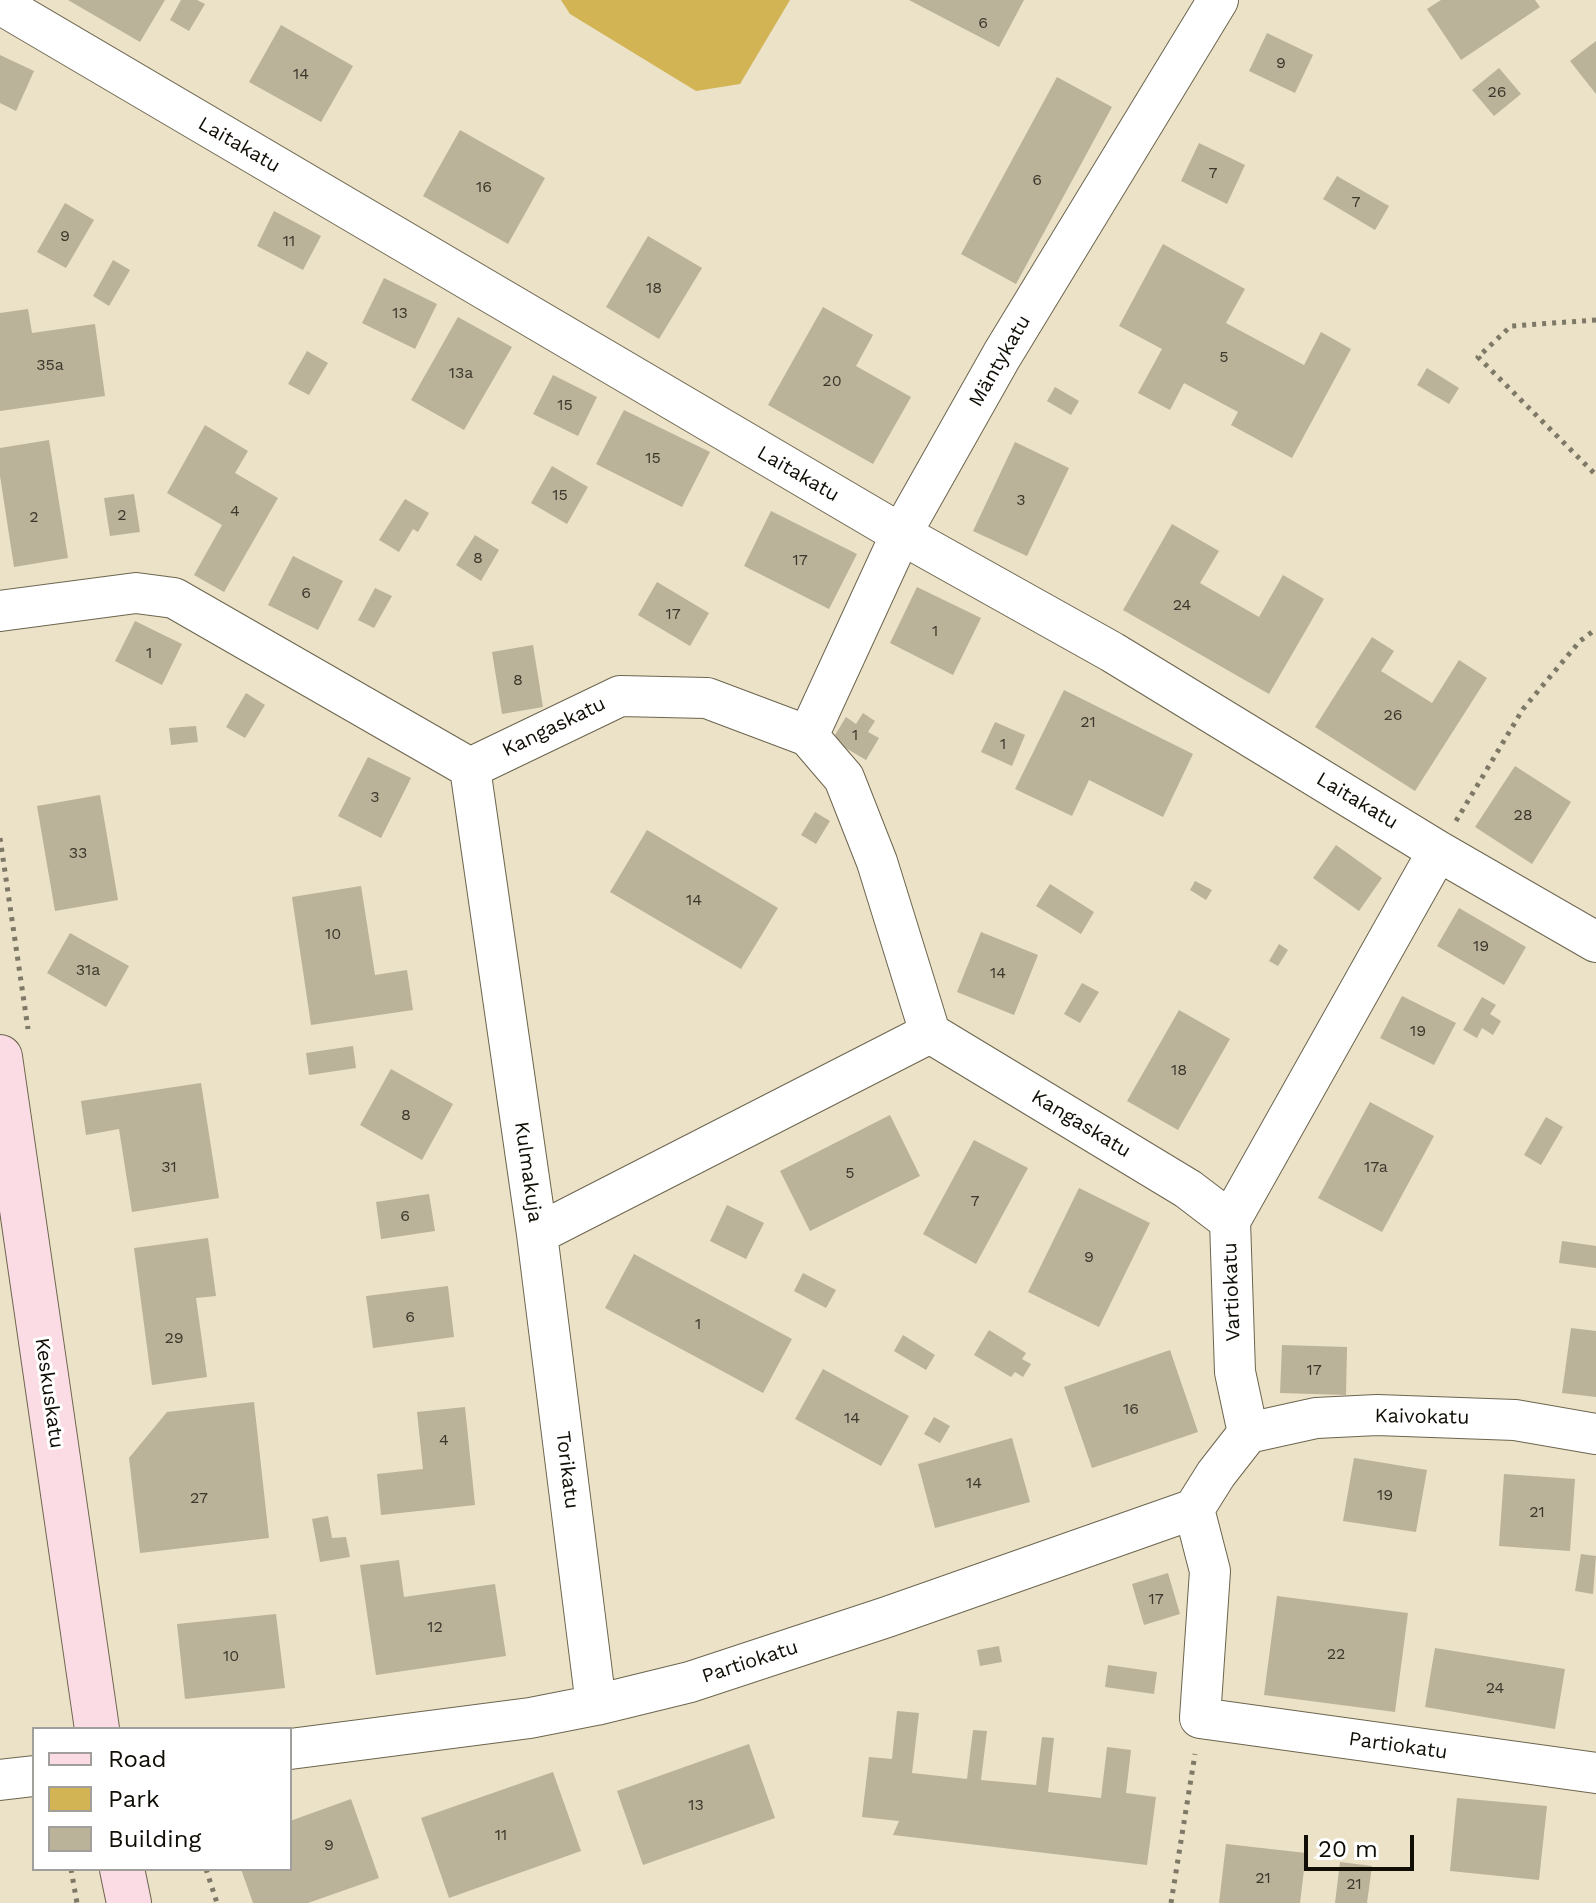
<!DOCTYPE html>
<meta charset="utf-8">
<style>
body{margin:0}
#map{position:relative;width:1596px;height:1903px;overflow:hidden;background:#ebe2c8;font-family:"Work Sans",sans-serif}
canvas{display:block}
.legend{position:absolute;left:32px;top:1727px;width:260px;height:144px;box-sizing:border-box;background:#fff;border:2px solid #a09f9b;margin:0;padding:10px 14px;list-style:none;font-size:24px;color:#110e06}
.legend li{display:flex;align-items:center;gap:16px;height:40px}
.legend b{width:40px;border:2px solid #a09f9b}
.scale{position:absolute;left:1304px;top:1835px;width:110px;height:36px;box-sizing:border-box;border:4px solid #110e06;border-top:0;padding-left:10px;font-size:24px;line-height:28px;white-space:nowrap;color:#110e06;-webkit-text-stroke:6px #fff;paint-order:stroke}
</style>
<div id="map">
<canvas width="1596" height="1903"></canvas>
<ul class="legend">
<li><b style="height:10px;background:#fcdce4"></b>Road</li>
<li><b style="height:22px;background:#d2b454"></b>Park</li>
<li><b style="height:22px;background:#bab299"></b>Building</li>
</ul>
<div class="scale">20 m</div>
</div>
<script>
const c = document.querySelector('canvas').getContext('2d');
c.lineJoin = 'round';
function paint(path, color) {
  c.fillStyle = color;
  c.fill(path, 'evenodd');
}
function poly(rows) {
  const path = new Path2D();
  for (const r of rows) {
    path.moveTo(r[0], r[1]);
    for (let i = 2; i < r.length; i += 2) path.lineTo(r[i], r[i + 1]);
  }
  return path;
}
function trace(path, color, width, dash) {
  c.strokeStyle = color;
  c.lineWidth = width;
  c.lineCap = dash ? 'butt' : 'round';
  c.setLineDash(dash || []);
  c.stroke(path);
}
function write(font, color, halo, rows, align = 'center') {
  c.font = font + ' "Work Sans",sans-serif';
  c.lineWidth = 6;
  c.setLineDash([]);
  c.textBaseline = 'middle';
  c.strokeStyle = halo;
  c.fillStyle = color;
  for (const [text, x, y, turn = 0] of rows) {
    c.save();
    c.translate(x, y);
    c.rotate((+turn || 0) * Math.PI / 180);
    c.textAlign = isNaN(turn) ? turn : align;
    if (halo) c.strokeText(text, 0, 0);
    c.fillText(text, 0, 0);
    c.restore();
  }
}
const green = poly([
 [561,0,790,0,740,84,696,91,570,14]
]);
const building = poly([
 [68,0,165,0,140,42],
 [181,0,197,0,205,4,189,31,170,20],
 [909,0,1024,0,999,47],
 [1441,0,1535,0,1540,7,1461,60,1427,9],
 [281,25,353,66,321,122,249,82],
 [1267,33,1313,55,1295,93,1249,71],
 [1596,41,1596,94,1570,61],
 [0,55,34,71,16,111,0,103],
 [1499,68,1521,94,1494,116,1472,90],
 [1057,77,1112,107,1016,284,961,254],
 [460,130,545,178,508,244,423,196],
 [1199,143,1245,165,1227,204,1181,181],
 [1337,176,1389,206,1375,230,1323,199],
 [65,203,94,220,66,268,37,252],
 [274,211,321,236,303,270,257,246],
 [648,236,702,268,659,339,606,307],
 [1163,244,1245,289,1226,323,1304,365,1321,332,1351,349,1292,458,1231,425,1238,412,1184,383,1170,410,1138,393,1162,349,1119,326],
 [113,260,130,270,109,306,93,296],
 [384,278,437,304,415,349,362,323],
 [823,307,873,335,856,366,911,397,873,464,768,405],
 [28,309,32,333,95,324,105,396,0,411,0,313],
 [458,317,512,347,464,430,411,400],
 [307,351,328,363,309,395,288,384],
 [1427,368,1459,388,1449,404,1417,385],
 [553,375,597,397,578,436,533,414],
 [1055,387,1079,401,1071,415,1047,401],
 [624,410,710,452,682,507,596,464],
 [205,425,248,451,235,473,278,498,224,592,194,575,222,525,167,493],
 [49,440,68,558,14,567,0,476,0,448],
 [1015,442,1069,468,1027,556,973,531],
 [552,466,588,487,567,524,531,503],
 [134,494,140,532,110,536,104,498],
 [405,499,429,513,418,532,413,529,399,552,379,540],
 [771,511,857,554,829,609,744,566],
 [1172,524,1219,551,1200,583,1259,617,1283,575,1324,599,1269,694,1123,610],
 [475,535,499,550,481,581,456,565],
 [293,556,343,581,318,630,268,605],
 [657,582,709,613,690,646,638,615],
 [917,587,981,618,953,675,890,643],
 [375,588,392,596,374,628,358,620],
 [135,621,182,644,162,685,115,661],
 [1372,637,1394,651,1381,671,1432,703,1459,660,1487,678,1415,791,1315,727],
 [533,645,543,707,502,714,492,652],
 [1064,690,1193,754,1163,817,1089,780,1072,816,1015,789],
 [246,693,265,705,245,738,226,727],
 [863,713,875,721,868,732,879,738,866,760,832,740,846,717,856,724],
 [995,722,1025,735,1012,766,981,752],
 [196,726,198,742,171,745,169,728],
 [368,757,411,778,381,838,338,816],
 [1515,766,1571,802,1532,864,1475,827],
 [100,795,118,900,55,911,37,806],
 [815,812,830,821,816,844,801,835],
 [647,830,778,908,741,969,610,892],
 [1336,845,1382,878,1359,911,1313,878],
 [1195,881,1212,890,1206,900,1190,890],
 [1050,884,1094,912,1081,934,1036,906],
 [361,886,375,975,407,970,413,1010,311,1025,292,897],
 [1459,908,1526,947,1504,985,1437,946],
 [981,932,1038,955,1014,1015,957,992],
 [70,933,129,966,106,1007,47,973],
 [1279,944,1288,950,1278,966,1269,961],
 [1082,983,1099,992,1080,1023,1064,1014],
 [1402,996,1456,1023,1434,1065,1380,1038],
 [1482,997,1496,1005,1490,1014,1501,1021,1493,1035,1482,1028,1477,1038,1463,1030],
 [1179,1010,1230,1039,1178,1130,1127,1101],
 [353,1046,356,1068,309,1075,306,1053],
 [391,1069,453,1104,422,1160,360,1125],
 [201,1083,219,1198,132,1212,119,1129,86,1135,81,1101],
 [1370,1102,1434,1136,1382,1232,1318,1198],
 [890,1115,920,1176,810,1231,780,1171],
 [1546,1117,1563,1127,1541,1165,1524,1155],
 [974,1140,1028,1168,976,1264,923,1234],
 [1079,1188,1150,1223,1099,1327,1028,1292],
 [429,1194,435,1231,381,1239,376,1202],
 [727,1205,764,1223,746,1259,710,1241],
 [208,1238,216,1296,196,1298,207,1377,152,1385,134,1248],
 [1562,1241,1596,1246,1596,1268,1559,1263],
 [634,1254,792,1339,763,1393,605,1308],
 [803,1273,836,1290,826,1308,794,1291],
 [448,1286,454,1337,373,1348,366,1296],
 [1571,1328,1596,1331,1596,1397,1562,1393],
 [989,1330,1026,1353,1022,1359,1031,1364,1023,1377,1015,1372,1011,1377,974,1355],
 [903,1335,935,1355,926,1370,894,1351],
 [1282,1345,1347,1347,1346,1395,1280,1393],
 [1170,1350,1198,1432,1092,1468,1064,1387],
 [823,1369,909,1416,881,1466,795,1419],
 [254,1402,269,1538,140,1553,129,1458,167,1412],
 [465,1407,475,1505,381,1515,377,1474,423,1469,417,1412],
 [934,1417,950,1426,940,1443,924,1434],
 [1012,1438,1030,1502,935,1528,918,1464],
 [1354,1458,1427,1470,1416,1532,1343,1521],
 [1504,1474,1575,1479,1570,1551,1499,1546],
 [328,1516,332,1538,346,1537,350,1557,320,1562,312,1519],
 [1581,1554,1596,1556,1593,1594,1575,1591],
 [399,1560,404,1597,495,1584,506,1656,376,1675,360,1565],
 [1168,1573,1180,1614,1144,1625,1132,1584],
 [1277,1596,1408,1613,1395,1712,1264,1695],
 [276,1614,285,1688,185,1699,177,1624],
 [999,1646,1002,1662,980,1666,977,1650],
 [1435,1648,1565,1669,1555,1729,1425,1707],
 [1108,1665,1157,1672,1154,1694,1105,1687],
 [897,1711,919,1713,912,1773,967,1779,973,1730,987,1731,981,1780,1036,1785,1042,1737,1054,1738,1048,1792,1101,1798,1107,1747,1131,1750,1126,1793,1156,1797,1147,1865,893,1835,899,1821,862,1817,869,1757,892,1759],
 [749,1744,775,1818,643,1865,617,1791],
 [553,1772,581,1851,449,1898,421,1818],
 [1457,1798,1547,1806,1539,1880,1450,1871],
 [351,1799,379,1878,308,1903,253,1903,241,1869,290,1869,290,1821],
 [1226,1844,1306,1853,1300,1903,1219,1903],
 [1340,1862,1372,1866,1367,1903,1335,1903]
]);
const path = poly([
 [1596,320,1511,326,1478,357,1596,475],
 [1456,821,1523,709,1580,641,1596,629],
 [0,838,28,1029],
 [71,1869,77,1903],
 [206,1869,217,1903],
 [1171,1903,1195,1754]
]);
const street = poly([
 [0,4,901,534,1112,652,1438,851,1596,942],
 [0,611,136,593,174,598,470,768,620,696,707,698,808,736,844,778,877,862,930,1033,1188,1189,1230,1221],
 [808,736,901,534,1002,355,1218,0],
 [470,768,537,1234,930,1033],
 [1438,851,1230,1221,1235,1372,1248,1433,1216,1474,1194,1509,1210,1571,1200,1718,1596,1773],
 [537,1234,596,1705],
 [1248,1433,1316,1418,1377,1415,1515,1420,1596,1434],
 [290,1749,530,1718,596,1705,690,1682,887,1617,1194,1509],
 [0,1780,34,1776]
]);
const secondary = poly([
 [0,1057,97,1729],
 [122,1869,129,1903]
]);
const numberNames = [
 ["6",983,23],
 ["9",1281,63],
 ["14",301,74],
 ["26",1497,92],
 ["7",1213,173],
 ["6",1037,180],
 ["16",484,187],
 ["7",1356,202],
 ["9",65,236],
 ["11",289,241],
 ["18",654,288],
 ["13",400,313],
 ["5",1224,357],
 ["35a",50,365],
 ["13a",461,373],
 ["20",832,381],
 ["15",565,405],
 ["15",653,458],
 ["15",560,495],
 ["3",1021,500],
 ["4",235,511],
 ["2",122,515],
 ["2",34,517],
 ["8",478,558],
 ["17",800,560],
 ["6",306,593],
 ["24",1182,605],
 ["17",673,614],
 ["1",935,631],
 ["1",149,653],
 ["8",518,680],
 ["26",1393,715],
 ["21",1088,722],
 ["1",855,735],
 ["1",1003,744],
 ["3",375,797],
 ["28",1523,815],
 ["33",78,853],
 ["14",694,900],
 ["10",333,934],
 ["19",1481,946],
 ["31a",88,970],
 ["14",998,973],
 ["19",1418,1031],
 ["18",1179,1070],
 ["8",406,1115],
 ["31",169,1167],
 ["17a",1376,1167],
 ["5",850,1173],
 ["7",975,1201],
 ["6",405,1216],
 ["9",1089,1257],
 ["6",410,1317],
 ["1",698,1324],
 ["29",174,1338],
 ["17",1314,1370],
 ["16",1131,1409],
 ["14",852,1418],
 ["4",444,1440],
 ["14",974,1483],
 ["19",1385,1495],
 ["27",199,1498],
 ["21",1537,1512],
 ["17",1156,1599],
 ["12",435,1627],
 ["22",1336,1654],
 ["10",231,1656],
 ["24",1495,1688],
 ["13",696,1805],
 ["11",501,1835],
 ["9",329,1845],
 ["21",1263,1878],
 ["21",1354,1884]
];
const streetNames = [
 ["Laitakatu",239,145,30],
 ["Mäntykatu",1000,361,-60],
 ["Laitakatu",798,474,30],
 ["Kangaskatu",554,727,-26],
 ["Laitakatu",1357,801,31],
 ["Kangaskatu",1081,1124,31],
 ["Kulmakuja",528,1172,82],
 ["Vartiokatu",1232,1292,-92],
 ["Keskuskatu",49,1393,82],
 ["Kaivokatu",1422,1417,1],
 ["Torikatu",567,1470,83],
 ["Partiokatu",750,1662,-18],
 ["Partiokatu",1398,1746,8]
];
paint(green, '#d2b454');
paint(building, '#bab299');
trace(street, '#6c654e', 42);
trace(secondary, '#6c654e', 46);
trace(path, '#7e7867', 5, [4, 6]);
trace(street, '#fff', 40);
trace(secondary, '#fcdce4', 44);
write('16px', '#3b372b', null, numberNames);
write('20px', '#110e06', '#fff', streetNames);
</script>
